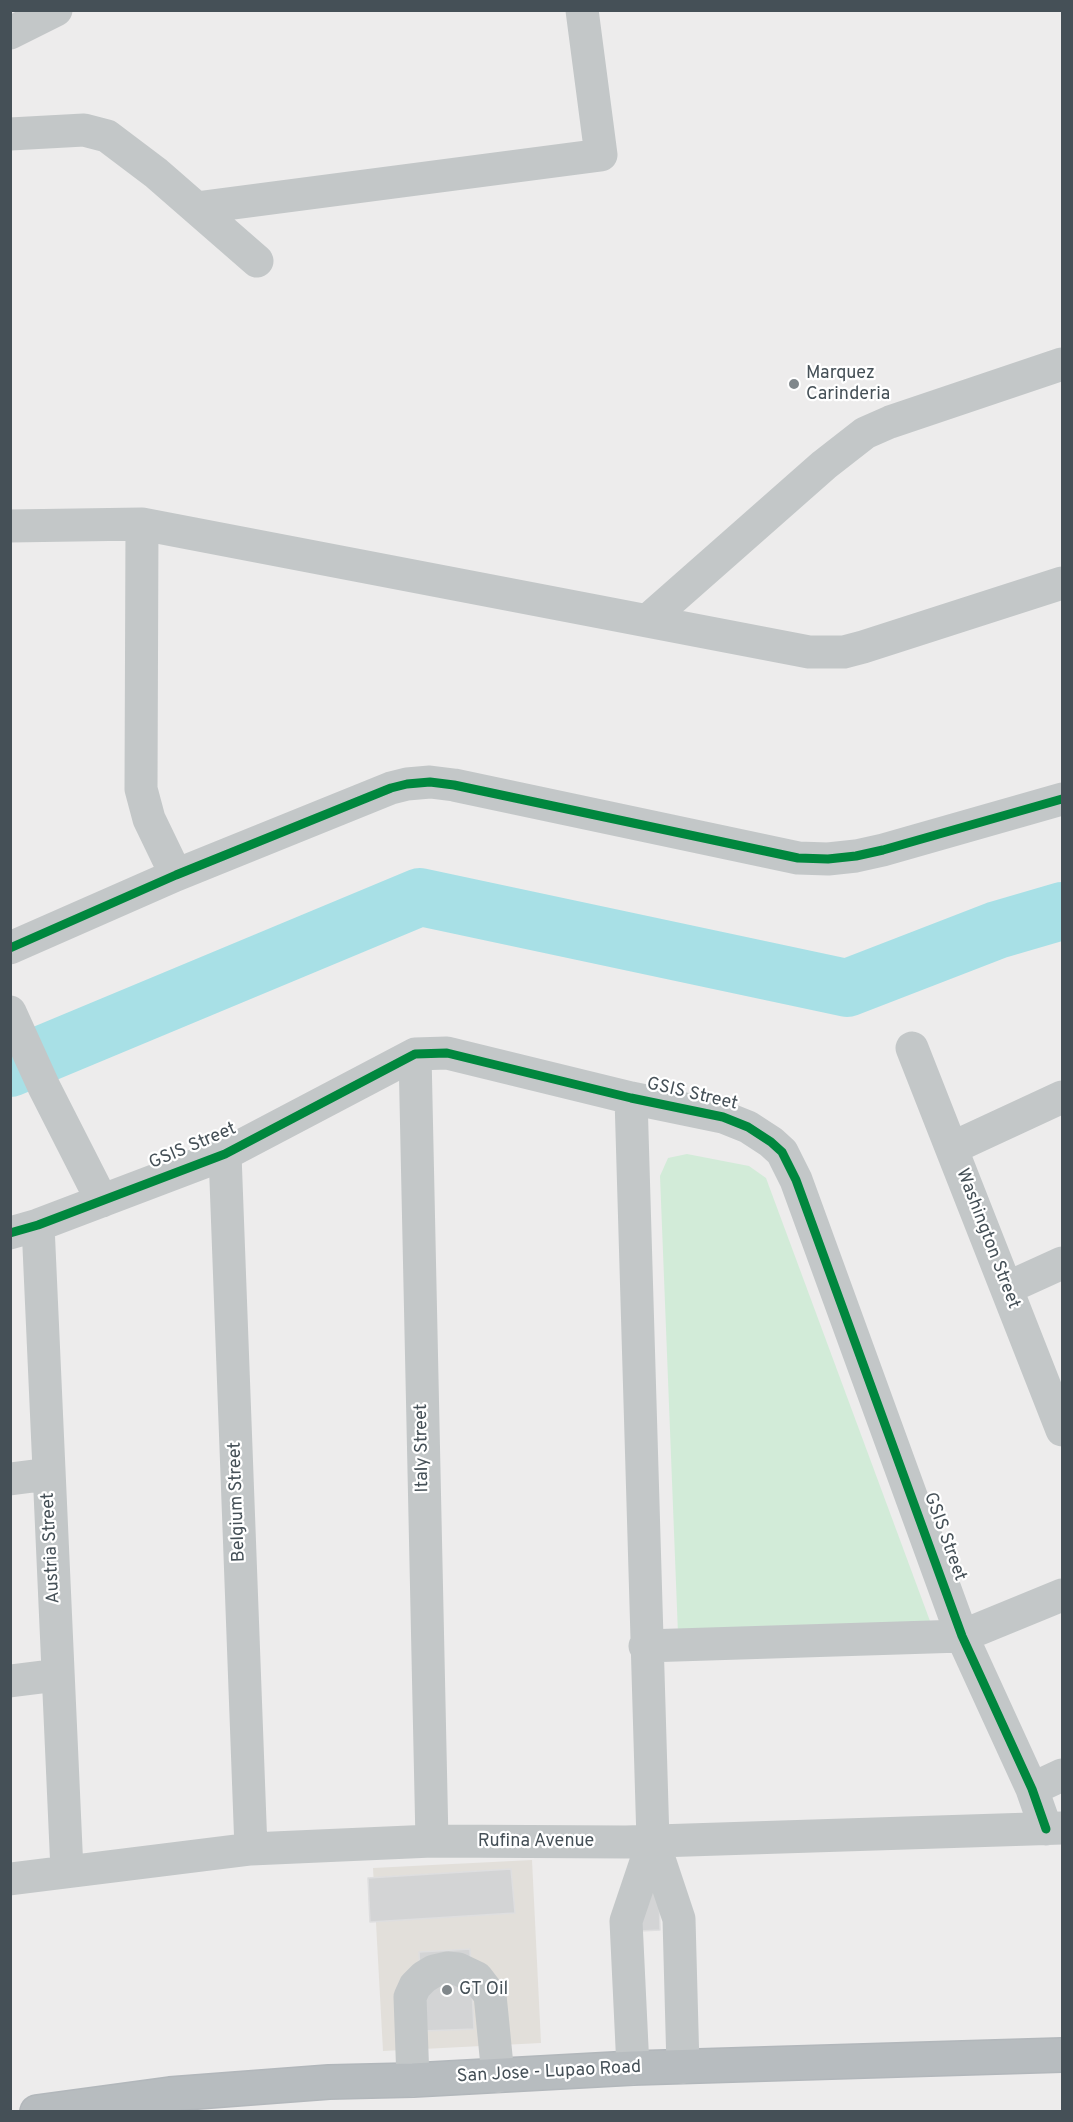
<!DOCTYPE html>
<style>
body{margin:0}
#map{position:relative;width:1073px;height:2122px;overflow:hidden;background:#edecec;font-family:Overpass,sans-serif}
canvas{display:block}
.frame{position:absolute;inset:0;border:12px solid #455057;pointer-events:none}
</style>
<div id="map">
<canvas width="1073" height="2122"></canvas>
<div class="frame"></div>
</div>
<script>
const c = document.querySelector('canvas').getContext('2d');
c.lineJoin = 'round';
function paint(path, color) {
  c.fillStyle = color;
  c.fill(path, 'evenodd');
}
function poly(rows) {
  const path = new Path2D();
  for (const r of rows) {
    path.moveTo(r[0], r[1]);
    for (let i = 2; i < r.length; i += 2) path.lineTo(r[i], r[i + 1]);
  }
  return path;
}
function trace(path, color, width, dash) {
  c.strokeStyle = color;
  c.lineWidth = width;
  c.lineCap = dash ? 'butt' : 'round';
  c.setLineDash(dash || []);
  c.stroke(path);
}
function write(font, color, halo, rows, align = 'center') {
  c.font = font + ' Overpass,sans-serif';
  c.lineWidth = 4.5;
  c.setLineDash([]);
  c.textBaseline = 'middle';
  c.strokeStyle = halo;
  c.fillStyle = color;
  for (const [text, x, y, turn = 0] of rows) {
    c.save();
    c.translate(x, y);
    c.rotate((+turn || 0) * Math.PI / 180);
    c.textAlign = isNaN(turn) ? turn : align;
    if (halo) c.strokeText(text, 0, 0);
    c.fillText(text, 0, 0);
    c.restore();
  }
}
const commercial = poly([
 [532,1860,541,2043,383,2051,373,1868]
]);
const green = poly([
 [687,1154,749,1166,766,1178,930,1621,678,1634,660,1176,668,1158]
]);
const river = poly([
 [10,1068,420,897,847,988,997,930,1062,911]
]);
const building = poly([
 [511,1869,515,1913,370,1922,368,1878,511,1869],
 [659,1889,660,1930,640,1931,639,1890,659,1889],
 [470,1949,474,2029,423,2031,419,1952,470,1949]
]);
const minor = poly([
 [10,33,56,10],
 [10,134,84,130,107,136,156,173,257,261],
 [196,208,601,155,582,10],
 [142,524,141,789,149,819,176,875],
 [10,526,142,524,809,652,844,652,863,647,1062,583],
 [647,621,824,465,865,433,890,422,1062,364],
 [10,948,176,875,391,788,407,784,430,782,454,785,798,858,828,859,856,856,883,850,1062,799],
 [10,1012,44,1087,102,1201],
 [912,1048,1062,1430],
 [415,1054,432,1841],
 [631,1098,653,1841,679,1919,683,2067],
 [952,1148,1062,1097],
 [225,1154,251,1849],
 [38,1225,67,1871],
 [10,1233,38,1225,225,1154,415,1054,447,1053,631,1098,723,1117,748,1127,771,1142,782,1152,796,1180,962,1636,1032,1789,1046,1829],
 [1007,1288,1062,1263],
 [10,1479,49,1474],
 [645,1646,962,1636,1062,1595],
 [10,1681,58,1675],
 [1032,1789,1062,1775],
 [10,1879,251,1849,432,1841,626,1842,1062,1828],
 [633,2068,626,1921,653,1841],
 [413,2080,410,1997,415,1986,424,1977,434,1971,447,1968,458,1969,477,1978,490,1995,498,2076]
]);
const highway = poly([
 [37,2112,170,2094,329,2082,413,2080,633,2068,1062,2055]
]);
const cycleway = poly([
 [10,948,176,875,391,788,407,784,430,782,454,785,798,858,828,859,856,856,883,850,1062,799],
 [10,1233,38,1225,225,1154,415,1054,447,1053,631,1098,723,1117,748,1127,771,1142,782,1152,796,1180,962,1636,1032,1789,1046,1829]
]);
const markers = [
 [794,384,6,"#80878b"],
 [447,1990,6,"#80878b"]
];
const poiNames = [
 ["Marquez",806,374],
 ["Carinderia",806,395],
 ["GT Oil",459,1990]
];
const streetNames = [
 ["GSIS Street",692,1095,13],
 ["GSIS Street",193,1147,-23],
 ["Washington Street",987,1239,69],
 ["Italy Street",423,1448,-91],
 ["Belgium Street",238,1502,-92],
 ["GSIS Street",944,1537,70],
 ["Austria Street",52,1548,-93],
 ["Rufina Avenue",536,1842],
 ["San Jose - Lupao Road",549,2073,-3]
];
paint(commercial, '#e2dfda');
paint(green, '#d2ebd8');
trace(river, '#a8e0e6', 58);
paint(building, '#d3d4d5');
trace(building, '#dededf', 1.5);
trace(highway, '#b2b7bb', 36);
trace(minor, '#c3c7c8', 33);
trace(highway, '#b7bcbf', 33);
trace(cycleway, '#00873e', 9);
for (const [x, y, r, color] of markers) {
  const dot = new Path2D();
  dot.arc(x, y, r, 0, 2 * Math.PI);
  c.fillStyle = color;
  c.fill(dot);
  trace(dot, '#fff', 2);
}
write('18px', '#455057', '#fff', poiNames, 'left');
write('18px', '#455057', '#fff', streetNames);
</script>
